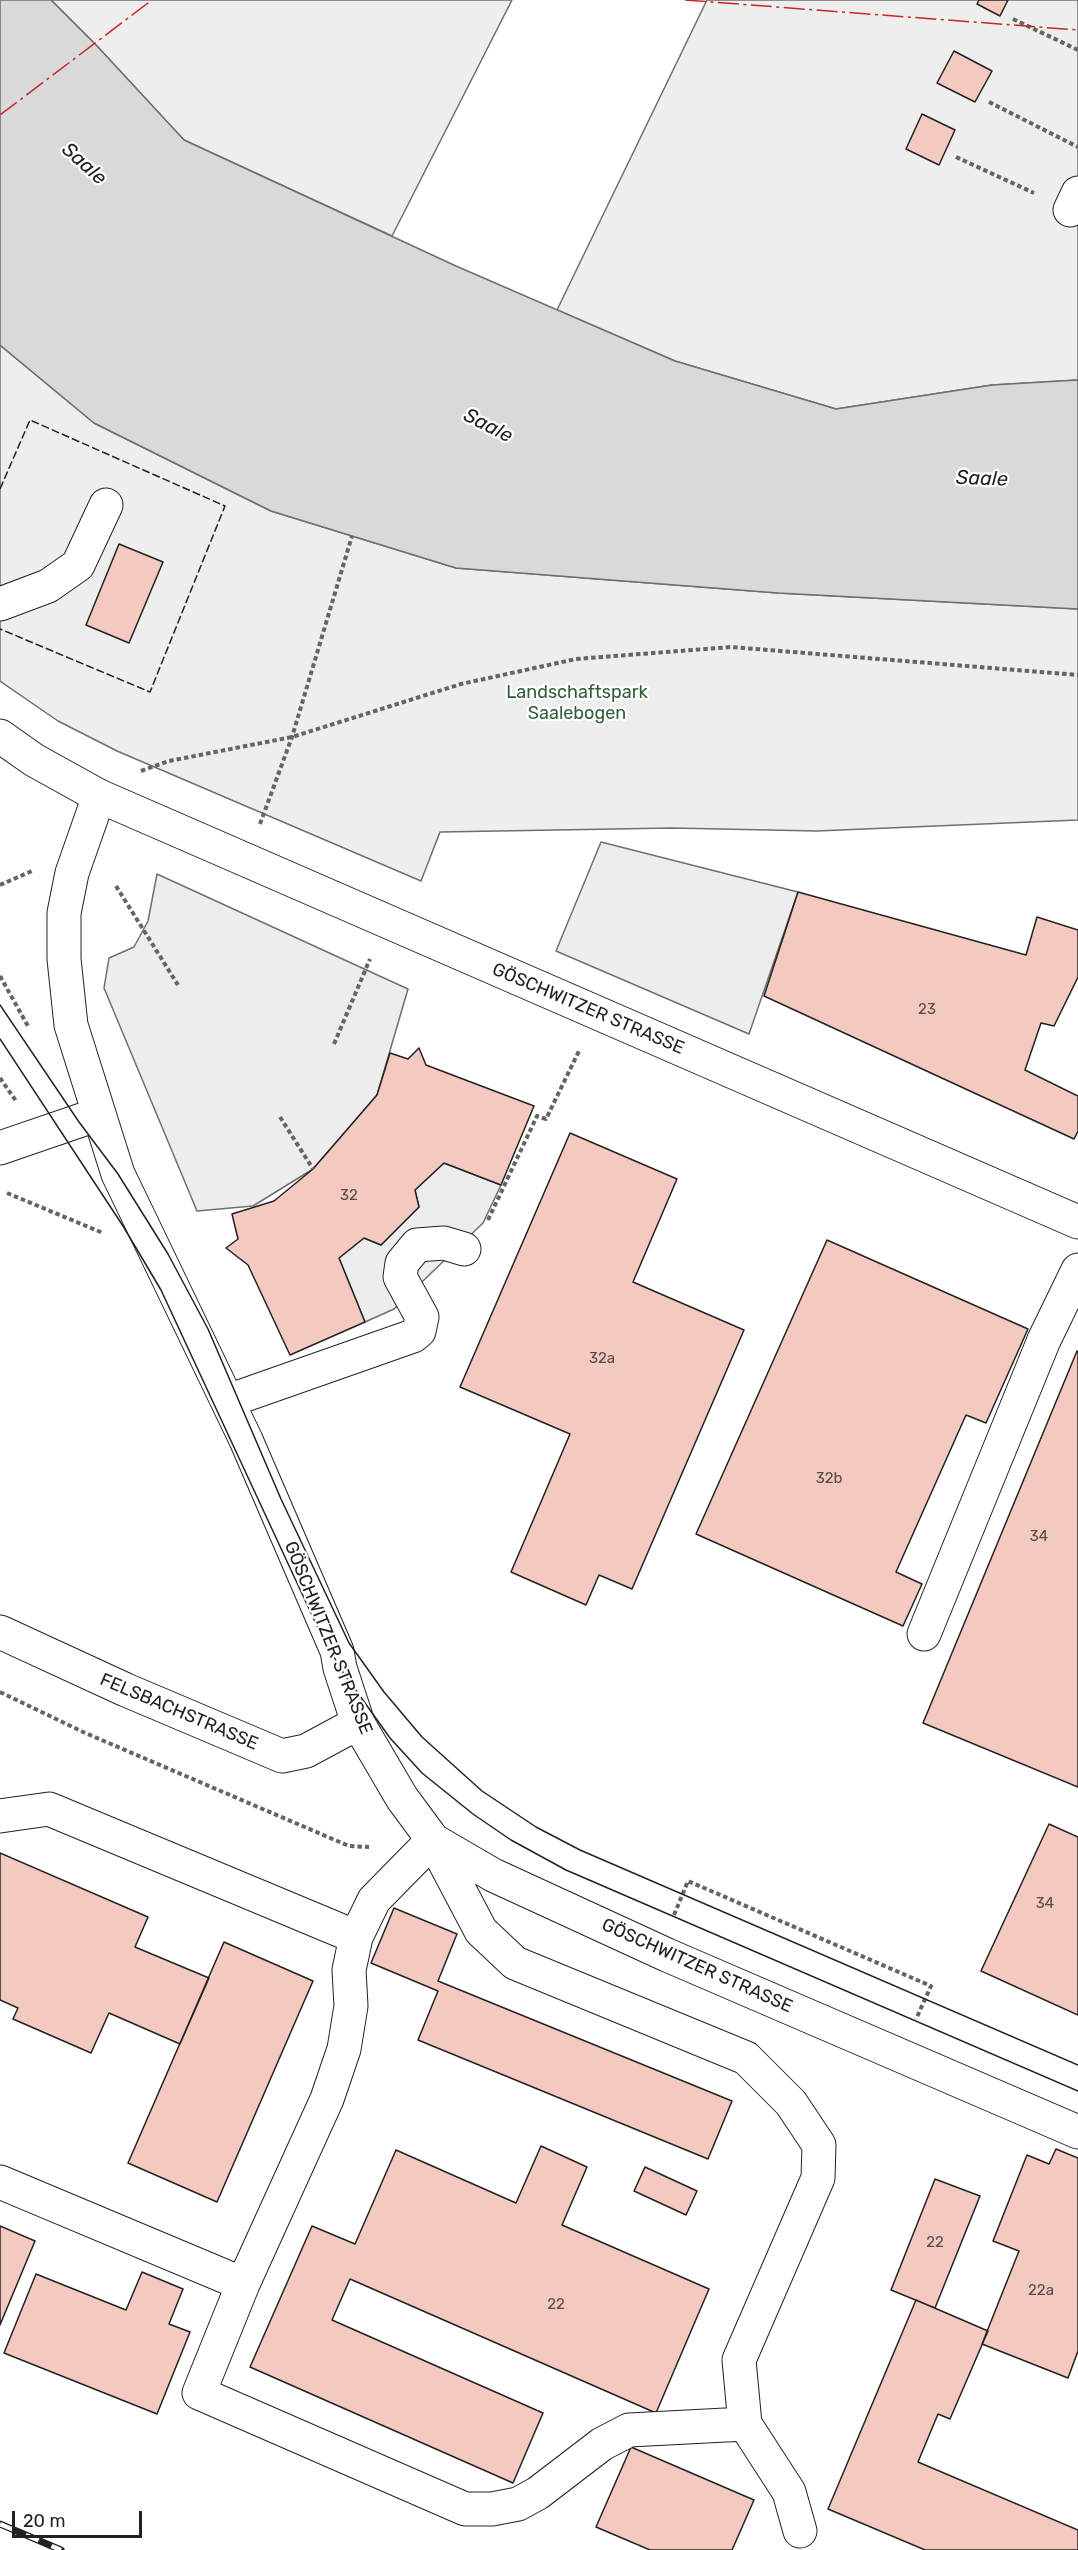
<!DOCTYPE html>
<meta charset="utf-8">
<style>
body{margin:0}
#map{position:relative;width:1078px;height:2550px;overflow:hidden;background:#fff;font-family:Rubik,sans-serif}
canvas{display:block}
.scale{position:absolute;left:12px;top:2511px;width:130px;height:27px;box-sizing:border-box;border:3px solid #222;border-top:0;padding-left:8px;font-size:18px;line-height:21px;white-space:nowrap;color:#222;-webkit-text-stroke:4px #fff;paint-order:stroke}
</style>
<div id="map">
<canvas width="1078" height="2550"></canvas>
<div class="scale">20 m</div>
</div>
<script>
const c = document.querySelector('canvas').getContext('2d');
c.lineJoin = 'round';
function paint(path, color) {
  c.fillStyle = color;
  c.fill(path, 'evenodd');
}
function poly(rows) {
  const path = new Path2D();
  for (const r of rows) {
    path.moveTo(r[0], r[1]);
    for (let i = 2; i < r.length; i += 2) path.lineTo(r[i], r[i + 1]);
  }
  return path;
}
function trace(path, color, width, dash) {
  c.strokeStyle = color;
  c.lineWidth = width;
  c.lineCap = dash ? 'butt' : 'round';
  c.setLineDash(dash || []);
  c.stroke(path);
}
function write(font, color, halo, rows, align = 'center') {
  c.font = font + ' Rubik,sans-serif';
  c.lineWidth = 4.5;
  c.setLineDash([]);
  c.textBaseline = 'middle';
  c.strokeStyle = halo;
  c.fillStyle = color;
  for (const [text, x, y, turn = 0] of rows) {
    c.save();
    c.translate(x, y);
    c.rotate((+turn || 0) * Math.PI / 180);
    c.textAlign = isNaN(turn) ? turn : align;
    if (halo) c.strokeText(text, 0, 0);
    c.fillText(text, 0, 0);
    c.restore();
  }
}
const green = poly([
 [51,0,512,0,392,236,184,140,97,46,51,0],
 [707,0,1078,0,1078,380,992,385,836,409,675,361,557,310,707,0],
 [0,345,94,423,271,511,456,568,778,593,1078,609,1078,820,817,831,672,828,440,832,421,881,117,751,58,721,0,681,0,345]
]);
const parking = poly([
 [601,842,798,892,749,1034,556,951,601,842],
 [157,874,408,989,377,1095,313,1169,253,1206,197,1211,104,988,109,958,134,947,148,921,157,874],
 [444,1163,501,1185,483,1223,394,1309,365,1322,339,1258,364,1238,381,1245,419,1207,415,1190,444,1163]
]);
const water = poly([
 [0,0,51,0,97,46,184,140,456,266,675,361,836,409,992,385,1078,380,1078,609,778,593,456,568,271,511,94,423,0,345,0,0]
]);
const building = poly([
 [979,0,1008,0,1000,16,977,4,979,0],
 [954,51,992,71,975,102,937,83,954,51],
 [922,114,955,130,939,165,906,149,922,114],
 [119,544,163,562,129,643,86,625,119,544],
 [798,892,1026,955,1037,917,1078,930,1078,977,1054,1026,1041,1023,1025,1070,1078,1096,1078,1131,1074,1139,764,996,798,892],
 [419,1048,426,1065,534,1106,501,1185,444,1163,415,1190,419,1207,381,1245,364,1238,339,1258,365,1322,290,1355,248,1265,226,1248,238,1239,232,1214,274,1201,313,1169,377,1095,390,1053,408,1059,419,1048],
 [570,1133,677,1179,633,1282,744,1330,632,1589,599,1575,586,1605,511,1572,570,1434,460,1387,570,1133],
 [827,1240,1028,1329,986,1423,966,1415,896,1572,922,1584,903,1626,696,1534,827,1240],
 [1077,1351,1078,1352,1078,1787,923,1723,1077,1351],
 [1049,1824,1078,1837,1078,2015,981,1971,1049,1824],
 [0,1853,148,1917,135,1947,209,1978,180,2044,109,2013,91,2053,13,2019,18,2008,0,2000,0,1853],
 [394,1908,457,1934,438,1981,732,2101,708,2159,418,2040,438,1991,371,1963,394,1908],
 [224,1942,313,1981,217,2202,128,2163,224,1942],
 [541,2146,587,2167,562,2225,709,2289,656,2413,350,2279,332,2320,543,2413,513,2483,250,2367,312,2226,355,2244,396,2150,516,2203,541,2146],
 [1056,2149,1078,2158,1078,2351,1068,2378,982,2344,1019,2251,993,2241,1027,2155,1049,2164,1056,2149],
 [645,2167,697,2191,686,2215,634,2191,645,2167],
 [935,2179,980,2196,935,2308,891,2290,935,2179],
 [0,2226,35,2241,0,2325,0,2226],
 [142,2272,183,2289,169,2324,190,2332,157,2414,4,2353,36,2274,126,2310,142,2272],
 [916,2300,988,2331,950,2419,938,2414,918,2462,1078,2530,1078,2550,925,2550,828,2509,916,2300],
 [631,2447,754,2500,732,2550,650,2550,596,2527,631,2447]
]);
const path = poly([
 [1013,19,1078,50],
 [989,102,1078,147],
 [956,157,1034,193],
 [141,771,169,761,292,737,461,684,576,659,731,647,1078,675],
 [260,824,292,737,352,536],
 [0,885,32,871],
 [116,886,178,985],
 [0,976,29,1028],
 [334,1044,370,959],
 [0,1078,16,1101],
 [280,1117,313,1169],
 [7,1193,103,1233],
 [488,1220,537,1116,546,1119,579,1051],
 [0,1692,83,1732,349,1846,369,1847],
 [674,1915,688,1881,931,1986,916,2019]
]);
const minor = poly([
 [1070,210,1078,193],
 [0,604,48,586,78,565,106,505],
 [99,796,72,873,64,913,64,959,71,1025,118,1174,246,1440,337,1651,340,1668,358,1723,402,1798,433,1840,493,1875,667,1955,1078,2132],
 [0,1148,99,1114],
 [228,1401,413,1336,419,1331,422,1317,400,1277,402,1263,417,1245,444,1243,464,1249],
 [0,1632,126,1690,282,1756,306,1751,358,1723],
 [924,1634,1044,1340,1078,1270],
 [0,1816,49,1809,356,1937],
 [0,2182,243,2284],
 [745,2424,739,2360,818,2178,819,2145,791,2103,746,2058,515,1963,481,1931,433,1840,374,1900,356,1937,349,1970,351,2006,344,2049,327,2099,243,2284,199,2393,465,2509,492,2509,518,2504,538,2493,602,2444,629,2430,745,2424,789,2492,800,2531]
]);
const major = poly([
 [0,736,34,760,99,796,1078,1222]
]);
const tram = poly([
 [0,1005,79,1122,118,1174,168,1254,208,1329,281,1499,349,1643,384,1692,422,1737,482,1791,536,1827,580,1850,1078,2065],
 [0,1039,123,1226,161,1290,317,1626,340,1668,390,1738,422,1773,473,1814,511,1840,566,1870,1078,2091]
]);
const rail = poly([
 [0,2524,61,2550]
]);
const fence = poly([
 [0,489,30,420,225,506,150,692,0,629]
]);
const power = poly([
 [685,0,1078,30],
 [0,115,152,0]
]);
const numberNames = [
 ["23",927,1010],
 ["32",349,1196],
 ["32a",602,1359],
 ["32b",829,1479],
 ["34",1039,1537],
 ["34",1045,1904],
 ["22",935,2243],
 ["22a",1041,2291],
 ["22",556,2305]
];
const parkNames = [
 ["Landschaftspark",577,693],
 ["Saalebogen",577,714]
];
const streetNames = [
 ["GÖSCHWITZER STRASSE",588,1009,23],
 ["GÖSCHWITZER STRASSE",328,1638,68],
 ["FELSBACHSTRASSE",179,1712,23],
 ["GÖSCHWITZER STRASSE",697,1966,24]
];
const waterNames = [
 ["Saale",84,164,42],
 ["Saale",488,426,27],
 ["Saale",982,479,2]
];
paint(green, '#eee');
trace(green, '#6f6f6f', 1.5);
paint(parking, '#ededed');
trace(parking, '#6f6f6f', 1.5);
paint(water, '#d9d9d9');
trace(water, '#6f6f6f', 1.5);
paint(building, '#f3c9c0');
trace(building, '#222', 1.5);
trace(minor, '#222', 35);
trace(major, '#222', 35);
trace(path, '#646464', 4, [4.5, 3]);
trace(minor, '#fff', 33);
trace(major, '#fff', 33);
trace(tram, '#222', 1.5);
trace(rail, '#222', 7);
trace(rail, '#fff', 4.5, [14]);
trace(fence, '#222', 1.5, [8, 3]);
trace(power, '#c62828', 1.5, [21, 4.5, 3, 4.5]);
write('15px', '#564c4a', null, numberNames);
write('18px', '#2f5e38', '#fff', parkNames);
write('18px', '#222', '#fff', streetNames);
write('italic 20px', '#222', '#fff', waterNames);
</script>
